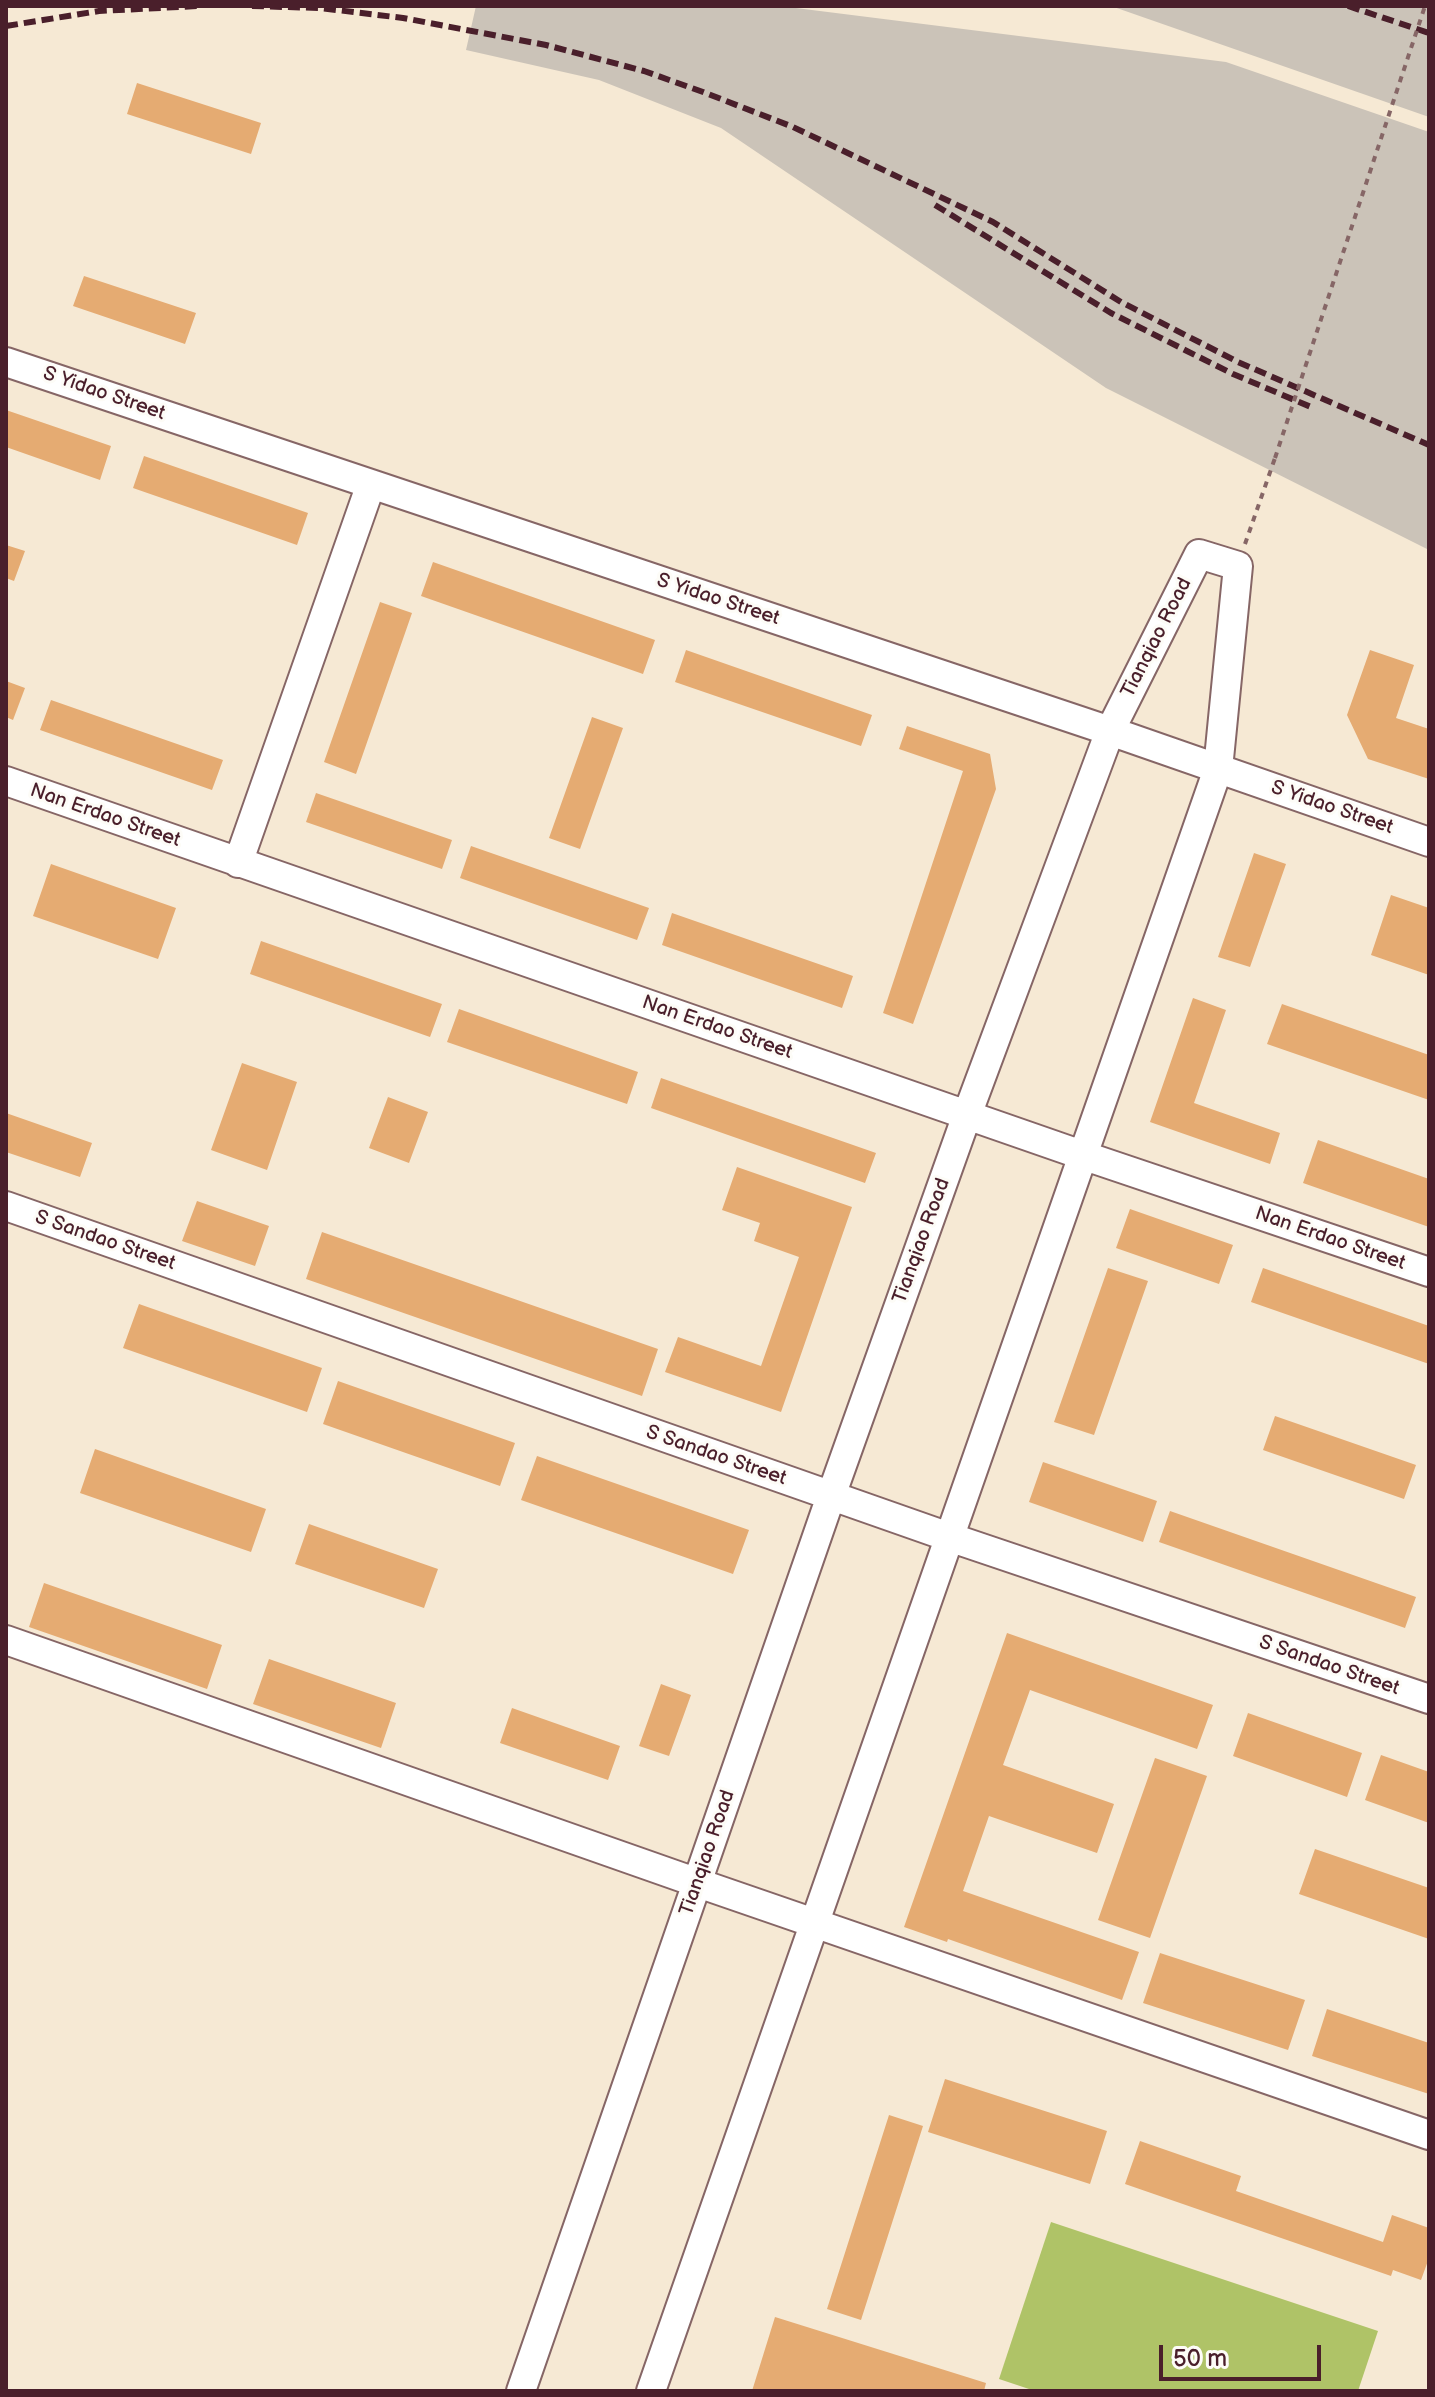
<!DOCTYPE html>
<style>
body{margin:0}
#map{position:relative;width:1435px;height:2397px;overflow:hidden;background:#f6e9d4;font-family:"Balsamiq Sans",sans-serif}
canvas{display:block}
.frame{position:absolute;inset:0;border:8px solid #4a1f2b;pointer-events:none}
.scale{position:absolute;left:1159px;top:2345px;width:162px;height:36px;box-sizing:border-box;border:4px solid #4a1f2b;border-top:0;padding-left:10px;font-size:24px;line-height:28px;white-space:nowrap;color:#4a1f2b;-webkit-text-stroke:6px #fdfcf7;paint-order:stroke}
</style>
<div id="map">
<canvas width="1435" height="2397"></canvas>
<div class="frame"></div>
<div class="scale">50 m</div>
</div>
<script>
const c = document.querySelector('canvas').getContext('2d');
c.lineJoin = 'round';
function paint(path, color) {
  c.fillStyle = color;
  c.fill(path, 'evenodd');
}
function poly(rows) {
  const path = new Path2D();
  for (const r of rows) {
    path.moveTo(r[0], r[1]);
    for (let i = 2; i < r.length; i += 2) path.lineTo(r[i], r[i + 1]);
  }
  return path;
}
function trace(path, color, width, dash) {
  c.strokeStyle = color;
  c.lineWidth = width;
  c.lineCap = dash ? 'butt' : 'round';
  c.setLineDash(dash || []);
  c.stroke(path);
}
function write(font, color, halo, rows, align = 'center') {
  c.font = font + ' "Balsamiq Sans",sans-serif';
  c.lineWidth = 6;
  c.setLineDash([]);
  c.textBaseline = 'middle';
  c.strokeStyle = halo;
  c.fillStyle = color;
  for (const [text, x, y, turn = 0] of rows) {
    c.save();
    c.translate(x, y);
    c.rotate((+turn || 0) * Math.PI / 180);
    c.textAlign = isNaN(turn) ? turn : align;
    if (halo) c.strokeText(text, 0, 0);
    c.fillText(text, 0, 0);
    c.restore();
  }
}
const industrial = poly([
 [476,6,780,6,1226,62,1429,132,1429,550,1106,388,721,128,599,80,466,50],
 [1111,6,1429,6,1429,117]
]);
const green = poly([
 [1051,2222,1378,2331,1358,2391,1035,2391,999,2379]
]);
const building = poly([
 [137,83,261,123,251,154,127,114],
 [84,276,196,313,185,344,73,306],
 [6,410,111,446,100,480,6,447],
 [144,456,308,513,297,545,133,488],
 [6,545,25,551,14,581,6,578],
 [433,562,655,640,643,674,421,596],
 [380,602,412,613,356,774,324,762],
 [686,650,872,715,861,746,675,682],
 [1370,650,1414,665,1396,718,1429,729,1429,779,1368,759,1347,715],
 [6,681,25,688,13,720,6,717],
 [51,700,223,760,212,790,40,730],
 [592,717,623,728,580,849,549,838],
 [907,726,990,754,996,789,913,1024,883,1013,963,771,899,749],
 [316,793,452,840,442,869,306,822],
 [471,846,649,908,637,940,460,878],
 [1254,853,1286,864,1250,967,1218,957],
 [51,864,176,908,158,959,33,916],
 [1391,895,1429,908,1429,975,1371,955],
 [672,913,853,976,842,1008,662,945],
 [261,941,442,1004,430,1037,250,974],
 [1193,998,1226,1010,1194,1103,1280,1133,1270,1164,1150,1122],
 [1282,1004,1429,1055,1429,1100,1267,1044],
 [459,1009,638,1072,627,1104,447,1042],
 [242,1063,297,1082,267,1170,211,1150],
 [661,1078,876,1153,865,1183,651,1108],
 [388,1097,428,1112,409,1163,369,1148],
 [6,1113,92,1143,80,1177,6,1152],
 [1318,1140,1429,1179,1429,1227,1303,1183],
 [737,1167,852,1207,781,1412,665,1372,678,1337,761,1366,799,1257,754,1241,760,1223,722,1210],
 [197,1201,269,1226,255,1266,182,1241],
 [1130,1209,1233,1245,1219,1284,1116,1248],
 [322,1232,658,1349,642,1396,306,1279],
 [1108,1268,1148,1281,1094,1435,1054,1422],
 [1263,1268,1429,1326,1429,1364,1251,1302],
 [139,1304,322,1368,307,1412,123,1348],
 [338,1381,515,1443,500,1486,323,1424],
 [1275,1416,1416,1465,1404,1499,1263,1450],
 [95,1449,266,1509,251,1552,80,1493],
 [537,1456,749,1530,733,1574,521,1500],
 [1043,1462,1157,1501,1143,1542,1029,1502],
 [1170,1511,1416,1597,1405,1628,1159,1542],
 [309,1524,438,1569,424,1608,295,1564],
 [44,1583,222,1645,207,1689,29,1627],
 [1007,1633,1213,1705,1197,1749,1030,1690,1003,1765,1114,1804,1097,1853,989,1816,963,1891,1139,1952,1122,2000,948,1939,947,1942,904,1927],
 [269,1659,396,1703,381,1748,253,1704],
 [661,1684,691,1695,669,1756,639,1746],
 [512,1708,620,1746,608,1780,500,1743],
 [1248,1713,1362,1753,1347,1797,1233,1756],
 [1381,1755,1429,1772,1429,1823,1365,1800],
 [1155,1758,1207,1776,1150,1938,1098,1920],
 [1315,1849,1429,1888,1429,1939,1299,1894],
 [1160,1953,1305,2000,1288,2050,1143,2003],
 [1327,2009,1429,2043,1429,2094,1312,2056],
 [945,2079,1107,2131,1090,2184,928,2132],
 [889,2115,923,2126,861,2320,827,2309],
 [1140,2141,1241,2176,1236,2191,1383,2242,1392,2215,1429,2228,1429,2258,1421,2280,1393,2270,1391,2276,1125,2184],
 [775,2317,986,2383,984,2391,752,2391]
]);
const path = poly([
 [1245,544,1275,458]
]);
const minor = poly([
 [6,362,1110,731,1429,842],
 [6,781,1082,1155,1429,1272],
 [238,863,371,484],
 [6,1206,949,1537,1429,1699],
 [6,1640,698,1883,1429,2135],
 [521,2391,831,1496,967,1115,1110,731,1199,554,1238,566,1218,769,651,2391]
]);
const rail = poly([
 [252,6,320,8,403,18,546,45,644,71,703,92,793,127,993,222,1121,302,1238,362,1429,445],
 [1348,6,1429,33],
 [6,26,99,11,198,6],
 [935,205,1111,313,1233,374,1311,407]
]);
const pathBridge = poly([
 [1275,458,1425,6]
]);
const streetNames = [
 ["S Yidao Street",104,394,19],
 ["S Yidao Street",718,600,18],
 ["Tianqiao Road",1157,638,-63],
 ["S Yidao Street",1332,808,19],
 ["Nan Erdao Street",105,816,19],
 ["Nan Erdao Street",717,1028,19],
 ["Nan Erdao Street",1330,1239,19],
 ["S Sandao Street",105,1241,19],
 ["Tianqiao Road",922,1241,-70],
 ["S Sandao Street",716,1456,19],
 ["S Sandao Street",1329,1666,19],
 ["Tianqiao Road",708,1853,-71]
];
paint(industrial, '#cbc3b8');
paint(green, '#afc367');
paint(building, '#e5ab72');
trace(minor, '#866666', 32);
trace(path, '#866666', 4, [6, 6]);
trace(minor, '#fff', 28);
trace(rail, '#4a1f2b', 6, [12, 6]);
trace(pathBridge, '#866666', 4, [6, 6]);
write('20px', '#4a1f2b', '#fdfcf7', streetNames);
</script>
